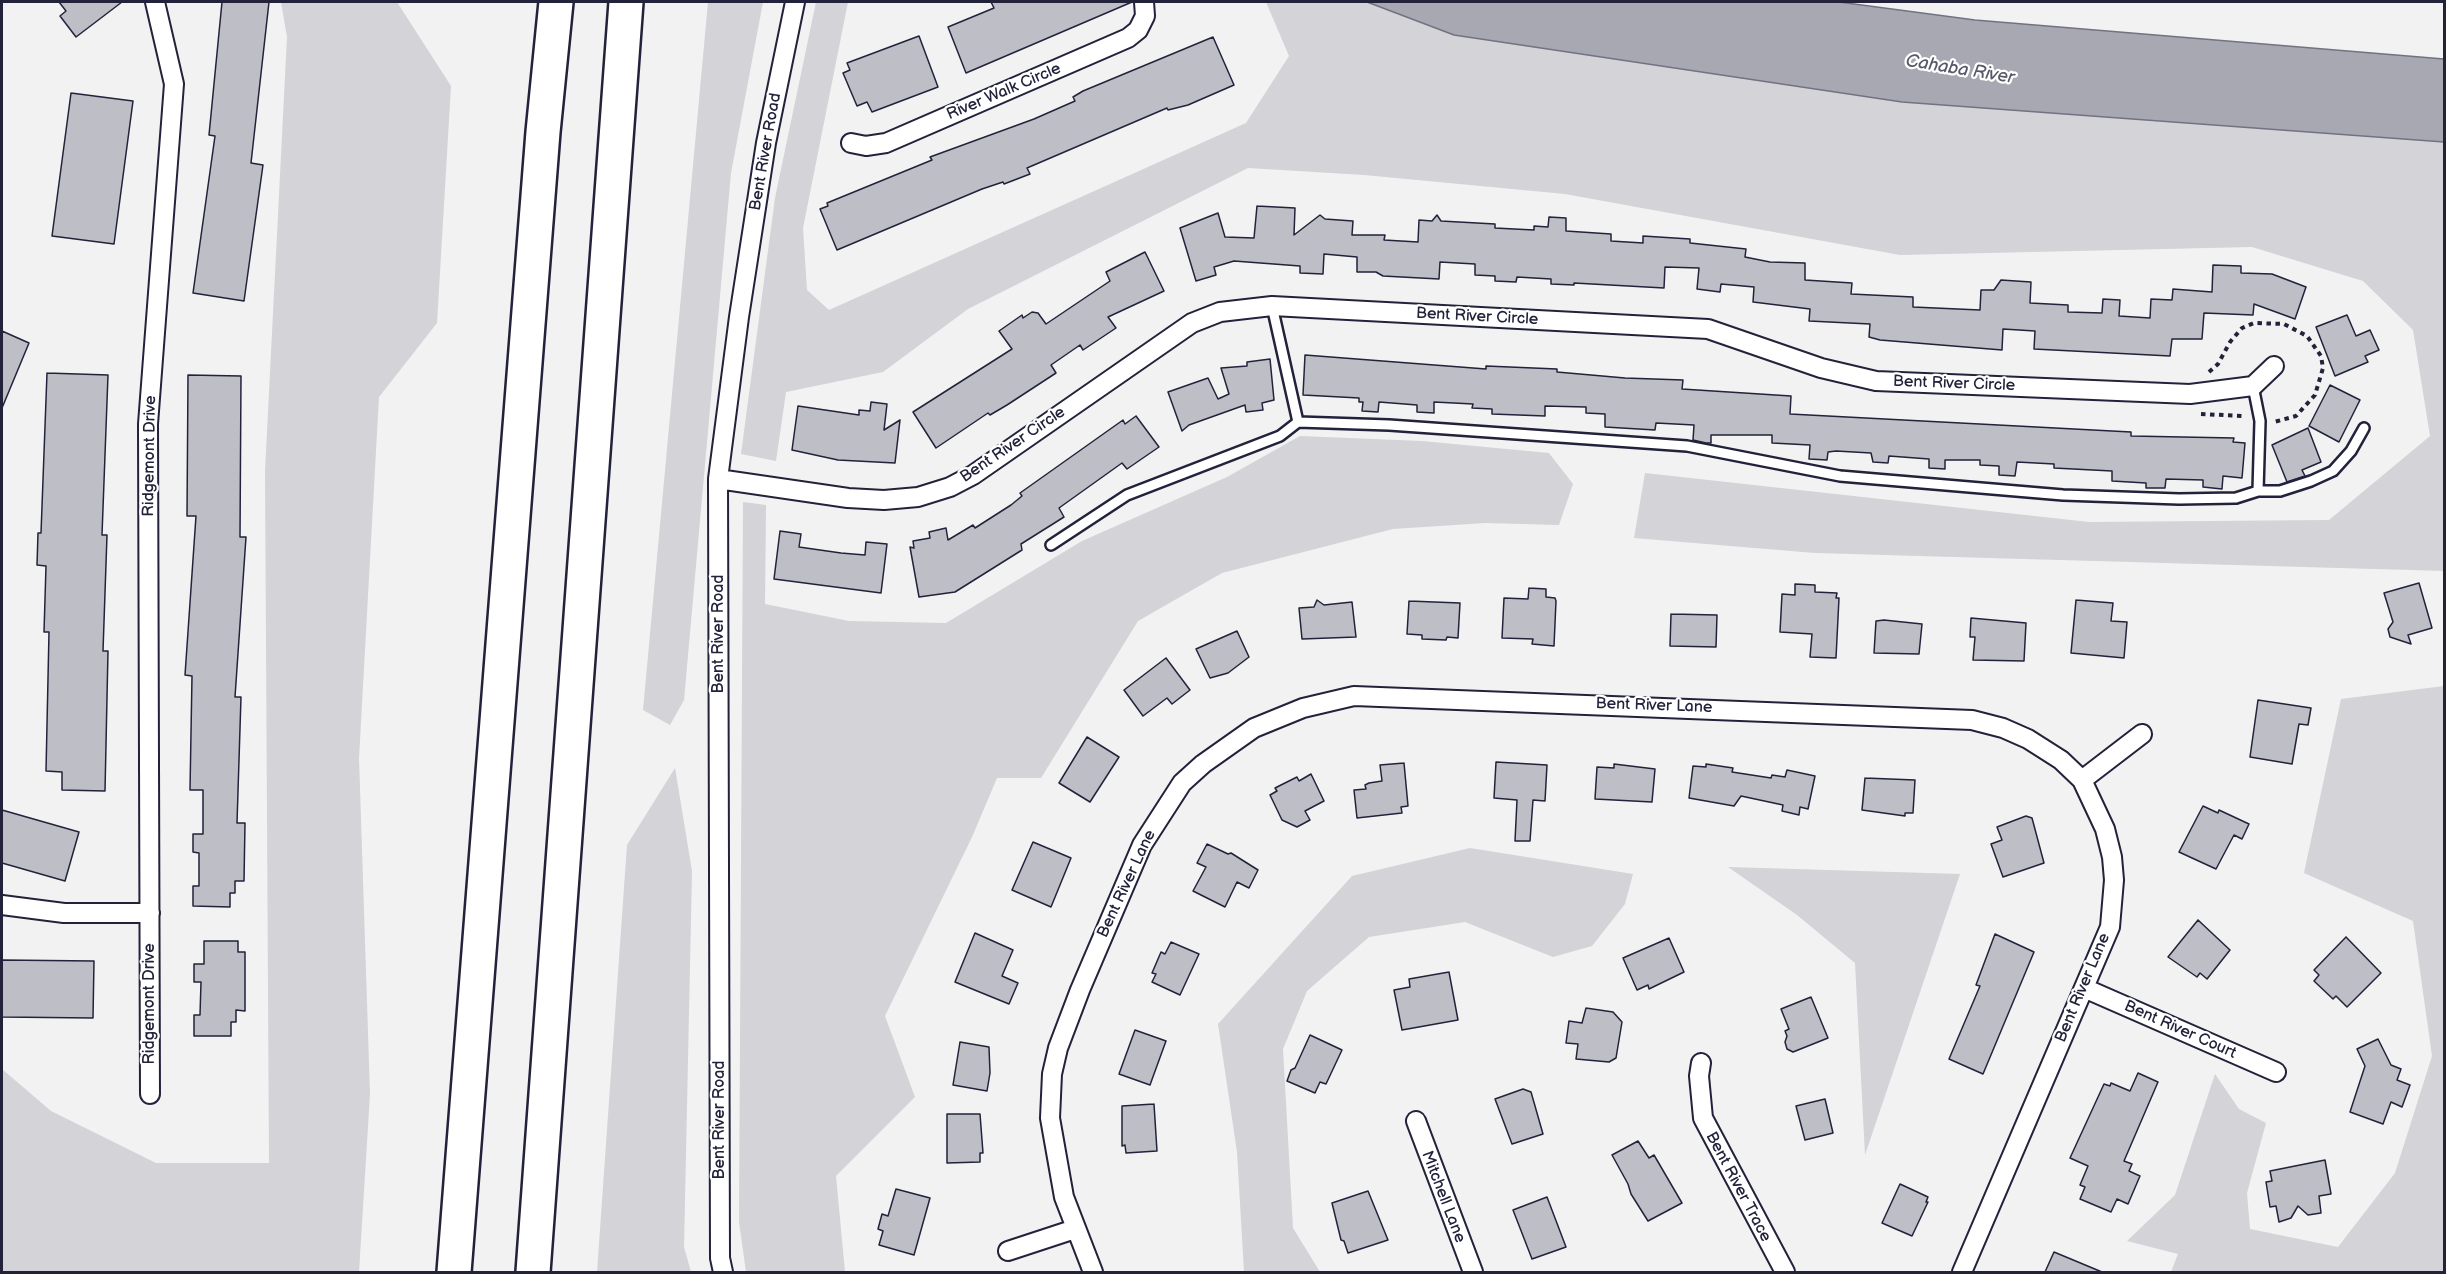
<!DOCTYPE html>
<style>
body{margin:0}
#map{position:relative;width:2446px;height:1274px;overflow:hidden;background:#f2f2f3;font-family:"Balsamiq Sans",sans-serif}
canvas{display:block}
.frame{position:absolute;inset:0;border:3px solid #22223b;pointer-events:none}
</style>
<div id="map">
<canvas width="2446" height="1274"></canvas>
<div class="frame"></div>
</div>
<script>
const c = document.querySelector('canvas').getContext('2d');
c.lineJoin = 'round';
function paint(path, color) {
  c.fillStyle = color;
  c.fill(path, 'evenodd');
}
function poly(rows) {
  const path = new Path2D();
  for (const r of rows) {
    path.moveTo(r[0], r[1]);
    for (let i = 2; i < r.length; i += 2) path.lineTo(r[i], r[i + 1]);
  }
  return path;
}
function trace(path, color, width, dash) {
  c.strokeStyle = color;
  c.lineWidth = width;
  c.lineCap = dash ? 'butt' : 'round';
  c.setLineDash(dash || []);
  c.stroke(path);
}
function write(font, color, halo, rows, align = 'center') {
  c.font = font + ' "Balsamiq Sans",sans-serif';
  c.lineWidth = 4.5;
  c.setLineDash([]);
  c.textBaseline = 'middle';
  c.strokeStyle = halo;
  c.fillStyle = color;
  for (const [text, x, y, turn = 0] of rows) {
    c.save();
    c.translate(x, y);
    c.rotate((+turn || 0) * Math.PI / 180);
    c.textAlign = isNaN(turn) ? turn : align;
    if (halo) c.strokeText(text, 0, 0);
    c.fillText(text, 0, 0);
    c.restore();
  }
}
const green = poly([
 [281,2,397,2,451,86,437,323,379,397,359,758,370,1094,359,1272,2,1272,2,1069,51,1111,156,1163,269,1163,265,471,287,37],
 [708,2,763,2,731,173,684,700,670,725,643,710],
 [816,2,848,2,803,228,807,290,829,310,1246,123,1289,56,1266,2,1367,2,1454,35,1902,102,2444,142,2444,571,1815,553,1634,538,1645,473,2089,522,2329,520,2430,436,2413,330,2363,281,2252,247,1900,255,1565,194,1364,175,1248,168,968,309,883,372,786,392,776,461,741,454,775,198],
 [1300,436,1422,441,1549,453,1573,484,1559,525,1485,523,1393,529,1222,573,1138,621,1041,778,997,778,972,837,885,1016,915,1097,836,1176,845,1272,746,1272,739,1222,743,502,766,505,765,604,849,621,946,623,1082,541,1227,477],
 [2444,686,2444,1272,2171,1272,2178,1254,2127,1241,2175,1195,2215,1074,2239,1109,2266,1123,2247,1193,2250,1229,2338,1247,2395,1173,2432,1056,2413,921,2304,873,2341,699],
 [675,768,692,871,684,1247,691,1272,597,1272,627,845],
 [1470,848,1633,874,1625,904,1592,946,1553,957,1465,922,1369,937,1307,991,1283,1049,1293,1228,1320,1272,1244,1272,1237,1152,1218,1024,1352,876],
 [1728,867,1960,874,1865,1155,1855,963,1797,915]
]);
const water = poly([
 [1367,2,1839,2,1975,20,2444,59,2444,142,1902,102,1454,35,1367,2]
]);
const building = poly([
 [59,2,122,2,76,37,60,16,66,11,59,2],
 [222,2,269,2,251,163,263,165,244,301,193,293,215,136,209,135,222,2],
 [991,2,1132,2,966,73,948,27,994,8,991,2],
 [919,36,938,87,872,112,867,102,857,106,843,73,850,70,847,63,919,36],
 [1213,37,1234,85,1188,105,1168,110,1167,108,1027,168,1030,174,1004,184,1003,182,982,189,837,250,820,209,828,206,827,203,932,160,930,157,1034,119,1075,101,1073,97,1083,91,1213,37],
 [71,93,133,101,114,244,52,236,71,93],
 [1257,206,1295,208,1294,235,1320,215,1325,219,1353,221,1352,235,1385,235,1384,240,1418,242,1419,220,1432,221,1437,215,1441,221,1495,224,1495,228,1534,230,1534,226,1548,227,1549,217,1566,218,1566,231,1611,234,1611,241,1643,243,1643,236,1690,239,1690,243,1746,249,1745,257,1770,262,1805,263,1805,280,1852,283,1851,294,1913,297,1913,307,1980,310,1981,290,1994,290,2001,280,2031,282,2030,303,2068,305,2068,312,2102,313,2103,299,2120,300,2119,316,2150,318,2151,299,2172,300,2173,289,2212,292,2213,265,2241,266,2241,273,2272,274,2306,287,2295,319,2254,304,2253,315,2204,313,2202,339,2172,339,2170,356,2034,349,2035,331,2003,329,2002,350,1880,340,1869,337,1870,324,1809,321,1810,309,1753,302,1754,287,1721,284,1720,292,1697,289,1699,268,1665,267,1664,288,1574,283,1574,285,1551,284,1551,279,1517,277,1516,282,1495,281,1495,276,1475,275,1475,264,1440,262,1439,279,1383,276,1376,272,1357,272,1357,257,1324,254,1323,274,1300,273,1300,266,1234,261,1214,267,1216,275,1196,281,1180,228,1218,213,1225,237,1254,238,1257,206],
 [1145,252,1164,291,1108,317,1116,328,1083,350,1080,345,1051,365,1056,373,1007,405,990,415,988,413,936,448,913,412,1012,349,999,331,1022,315,1023,318,1032,312,1038,313,1046,324,1110,281,1106,272,1145,252],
 [2347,315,2356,336,2370,330,2379,350,2365,356,2368,362,2335,376,2316,327,2347,315],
 [2,331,29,343,2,408,2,331],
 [1305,355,1486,369,1486,366,1557,369,1557,372,1625,378,1683,380,1682,389,1791,396,1790,414,2131,432,2131,436,2234,438,2233,442,2245,443,2242,478,2223,476,2222,489,2203,487,2203,480,2166,479,2165,488,2146,488,2146,483,2112,481,2112,471,2054,468,2054,464,2017,462,2015,476,1999,475,1999,466,1980,465,1980,460,1945,460,1945,469,1929,468,1929,459,1889,456,1888,463,1873,462,1871,453,1836,451,1828,452,1827,460,1809,459,1810,445,1772,443,1772,435,1711,435,1711,443,1706,443,1693,440,1694,425,1656,423,1655,430,1605,427,1605,414,1586,413,1586,407,1545,406,1545,416,1492,414,1492,409,1472,408,1473,404,1434,402,1434,413,1417,412,1417,405,1379,402,1378,412,1362,411,1363,402,1359,402,1359,398,1303,395,1305,355],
 [1270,359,1274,400,1262,403,1263,410,1246,412,1245,405,1189,425,1182,431,1168,392,1208,378,1218,399,1229,394,1221,368,1247,366,1247,362,1270,359],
 [47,373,108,375,102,535,107,535,103,651,108,651,105,791,62,790,62,772,46,771,49,632,44,632,46,566,37,565,38,533,41,533,47,373],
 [188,375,241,376,240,537,246,537,235,697,241,697,237,823,245,823,244,881,235,881,235,893,230,893,230,907,193,906,193,886,199,886,199,853,193,852,193,834,203,834,203,790,190,790,192,676,185,675,196,516,187,516,188,375],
 [2330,385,2360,400,2339,442,2309,426,2330,385],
 [871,402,887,404,884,430,900,420,895,463,838,460,792,450,798,406,859,415,859,410,870,411,871,402],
 [1136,416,1159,447,1127,469,1122,463,1059,508,1064,517,1021,544,1022,550,955,592,919,597,910,547,914,548,913,541,930,538,929,532,946,528,948,540,973,525,975,528,1011,505,1022,496,1020,493,1123,420,1125,424,1136,416],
 [2308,428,2321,462,2302,470,2305,476,2287,482,2272,445,2308,428],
 [780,531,801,534,799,547,841,553,865,555,866,542,887,544,881,593,774,579,780,531],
 [2419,583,2432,628,2408,635,2411,644,2390,637,2388,629,2393,622,2384,593,2419,583],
 [1795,584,1815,585,1815,592,1837,593,1836,598,1839,598,1836,658,1810,657,1812,634,1780,632,1782,594,1795,595,1795,584],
 [1529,588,1546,589,1546,597,1555,598,1556,601,1554,646,1532,644,1533,639,1502,638,1504,598,1528,599,1529,588],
 [1317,600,1324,605,1352,602,1356,637,1302,639,1299,608,1314,607,1317,600],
 [2076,600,2113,603,2111,621,2127,622,2124,658,2071,653,2076,600],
 [1409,601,1460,603,1458,638,1447,637,1446,640,1422,639,1422,635,1407,634,1409,601],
 [1671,614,1717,615,1716,647,1670,646,1671,614],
 [1971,618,2026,623,2024,661,1973,660,1975,637,1970,637,1971,618],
 [1884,620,1922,624,1919,654,1874,653,1876,621,1884,620],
 [1237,631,1249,657,1228,673,1210,678,1196,649,1237,631],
 [1166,658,1190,690,1172,704,1167,698,1143,716,1124,690,1166,658],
 [2258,700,2311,708,2308,725,2299,724,2292,764,2250,757,2258,700],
 [1087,737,1119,757,1090,802,1059,783,1087,737],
 [1496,762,1547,765,1545,801,1533,800,1530,841,1515,841,1517,800,1494,798,1496,762],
 [1404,763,1408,806,1401,807,1402,813,1357,818,1354,790,1366,789,1365,785,1369,783,1382,781,1380,765,1404,763],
 [1614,764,1655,769,1652,802,1595,799,1597,767,1614,768,1614,764],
 [1706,764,1733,768,1732,772,1771,778,1772,775,1785,777,1787,770,1815,776,1808,809,1800,807,1799,815,1782,811,1783,805,1741,796,1734,806,1689,798,1693,766,1706,767,1706,764],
 [1311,774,1324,801,1305,811,1310,820,1297,827,1282,820,1270,795,1277,791,1275,788,1297,777,1299,781,1311,774],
 [1865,778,1915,780,1913,813,1905,813,1905,816,1862,810,1865,778],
 [2203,806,2218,813,2219,810,2249,824,2242,839,2234,835,2216,869,2179,852,2203,806],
 [2,810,79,832,65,881,2,863,2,810],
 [2026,816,2032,818,2044,863,2003,877,1991,844,2002,840,1997,827,2026,816],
 [1033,842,1071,858,1051,907,1012,890,1033,842],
 [1207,844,1228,854,1231,853,1258,870,1249,888,1237,882,1225,907,1193,891,1206,867,1197,863,1207,844],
 [2198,920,2230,950,2207,979,2200,973,2197,977,2168,957,2198,920],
 [975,933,1013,950,1002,976,1018,983,1009,1004,955,982,975,933],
 [1995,934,2034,952,1983,1074,1949,1059,1980,986,1976,985,1995,934],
 [2346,937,2381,973,2347,1007,2336,996,2333,999,2314,981,2319,975,2314,970,2346,937],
 [1669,938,1684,972,1649,989,1648,985,1637,990,1623,958,1669,938],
 [204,941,238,941,238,952,245,952,245,1011,236,1010,236,1022,231,1022,231,1036,194,1036,194,1015,200,1015,201,982,194,982,194,964,204,964,204,941],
 [1171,942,1199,954,1180,995,1152,982,1156,974,1152,973,1161,952,1165,954,1171,942],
 [2,960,94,961,93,1018,2,1017,2,960],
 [1449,972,1458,1020,1402,1030,1394,990,1410,987,1409,979,1449,972],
 [1811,997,1828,1038,1793,1052,1787,1049,1785,1042,1787,1036,1785,1031,1789,1029,1781,1009,1811,997],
 [1586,1008,1613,1012,1622,1022,1616,1058,1609,1062,1576,1059,1578,1044,1566,1043,1569,1021,1582,1023,1586,1008],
 [1135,1030,1166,1041,1150,1085,1119,1074,1135,1030],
 [1310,1035,1342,1050,1326,1084,1320,1082,1315,1093,1287,1081,1291,1070,1295,1068,1310,1035],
 [2378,1039,2391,1065,2401,1069,2397,1080,2410,1085,2402,1107,2391,1102,2383,1124,2350,1112,2365,1066,2357,1049,2378,1039],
 [960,1042,989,1047,990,1073,987,1091,953,1085,960,1042],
 [2138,1073,2158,1082,2124,1161,2132,1164,2129,1171,2140,1176,2128,1204,2117,1199,2111,1212,2080,1199,2085,1187,2080,1185,2088,1166,2070,1158,2104,1084,2110,1086,2111,1083,2130,1091,2138,1073],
 [1523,1089,1531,1092,1543,1134,1512,1144,1495,1099,1523,1089],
 [1825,1099,1833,1133,1805,1140,1796,1106,1825,1099],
 [1154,1104,1157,1151,1126,1153,1125,1145,1122,1146,1122,1106,1154,1104],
 [947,1114,980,1114,983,1153,980,1153,980,1162,947,1163,947,1114],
 [1638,1141,1649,1158,1654,1155,1682,1203,1648,1221,1631,1194,1628,1184,1612,1155,1638,1141],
 [2325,1160,2331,1194,2319,1196,2321,1213,2308,1215,2298,1206,2291,1218,2279,1222,2276,1206,2270,1207,2266,1182,2272,1181,2270,1171,2325,1160],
 [1900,1184,1928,1197,1926,1202,1928,1202,1912,1236,1882,1223,1900,1184],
 [896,1189,930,1198,914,1255,879,1245,883,1231,878,1229,882,1214,888,1216,896,1189],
 [1368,1191,1388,1240,1348,1253,1344,1241,1341,1240,1332,1203,1368,1191],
 [1547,1197,1566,1247,1532,1259,1513,1210,1547,1197],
 [2054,1252,2102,1272,2045,1272,2054,1252]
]);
const path = poly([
 [2209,372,2218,364,2230,342,2242,328,2254,323,2284,324,2307,336,2321,356,2323,368,2315,395,2296,416,2274,422],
 [2201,414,2244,416]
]);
const service = poly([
 [1272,306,1298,422],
 [2253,386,2260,421,2258,491],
 [1051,545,1127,495,1280,436,1298,422,1389,425,1687,446,1840,476,2063,495,2179,499,2236,498,2258,491,2280,491,2311,481,2333,471,2351,451,2364,428]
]);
const minor = poly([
 [851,143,866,146,886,143,1128,38,1138,30,1145,16,1144,2],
 [718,479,848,498,884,500,918,497,950,487,973,475,1192,323,1220,312,1272,306,1708,329,1821,368,1876,381,2190,394,2253,386,2274,366],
 [2082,780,2142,734],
 [2,905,64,913,150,913],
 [2084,988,2276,1072],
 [1701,1063,1699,1076,1703,1118,1785,1272],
 [150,1094,148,424,174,84,155,2],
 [1416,1121,1473,1272],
 [1008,1251,1075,1229],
 [723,1272,720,1258,718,479,739,317,766,143,795,2],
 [1093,1272,1064,1197,1050,1118,1052,1074,1058,1048,1080,990,1142,845,1182,783,1203,764,1254,728,1303,708,1354,696,1972,720,2003,728,2028,739,2061,760,2082,780,2105,829,2112,857,2114,880,2110,927,1962,1272]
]);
const motorway = poly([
 [454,1272,543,132,556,2],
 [533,1272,626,2]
]);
const streetNames = [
 ["River Walk Circle",1004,92,-23],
 ["Bent River Road",766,152,-80],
 ["Bent River Circle",1477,317,3],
 ["Bent River Circle",1954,384,2],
 ["Bent River Circle",1013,445,-34],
 ["Ridgemont Drive",150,456,-89],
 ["Bent River Road",719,634,-90],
 ["Bent River Lane",1654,706,2],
 ["Bent River Lane",1127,884,-65],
 ["Bent River Lane",2083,988,-67],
 ["Ridgemont Drive",150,1004,-90],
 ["Bent River Court",2180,1030,24],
 ["Bent River Road",720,1120,-90],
 ["Bent River Trace",1738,1187,62],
 ["Mitchell Lane",1443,1197,69]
];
const waterNames = [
 ["Cahaba River",1960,70,9]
];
paint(green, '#d3d3d8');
paint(water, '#a8a8b2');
trace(water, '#727282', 1.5);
paint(building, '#bebec6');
trace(building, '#22223b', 1.5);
trace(service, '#22223b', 14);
trace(minor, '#22223b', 22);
trace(motorway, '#22223b', 38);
trace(path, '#22223b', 4, [4.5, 4.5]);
trace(service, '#fff', 9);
trace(minor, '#fff', 18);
trace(motorway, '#fff', 33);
write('16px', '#22223b', '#fff', streetNames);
write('italic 18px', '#58586b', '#fff', waterNames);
</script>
